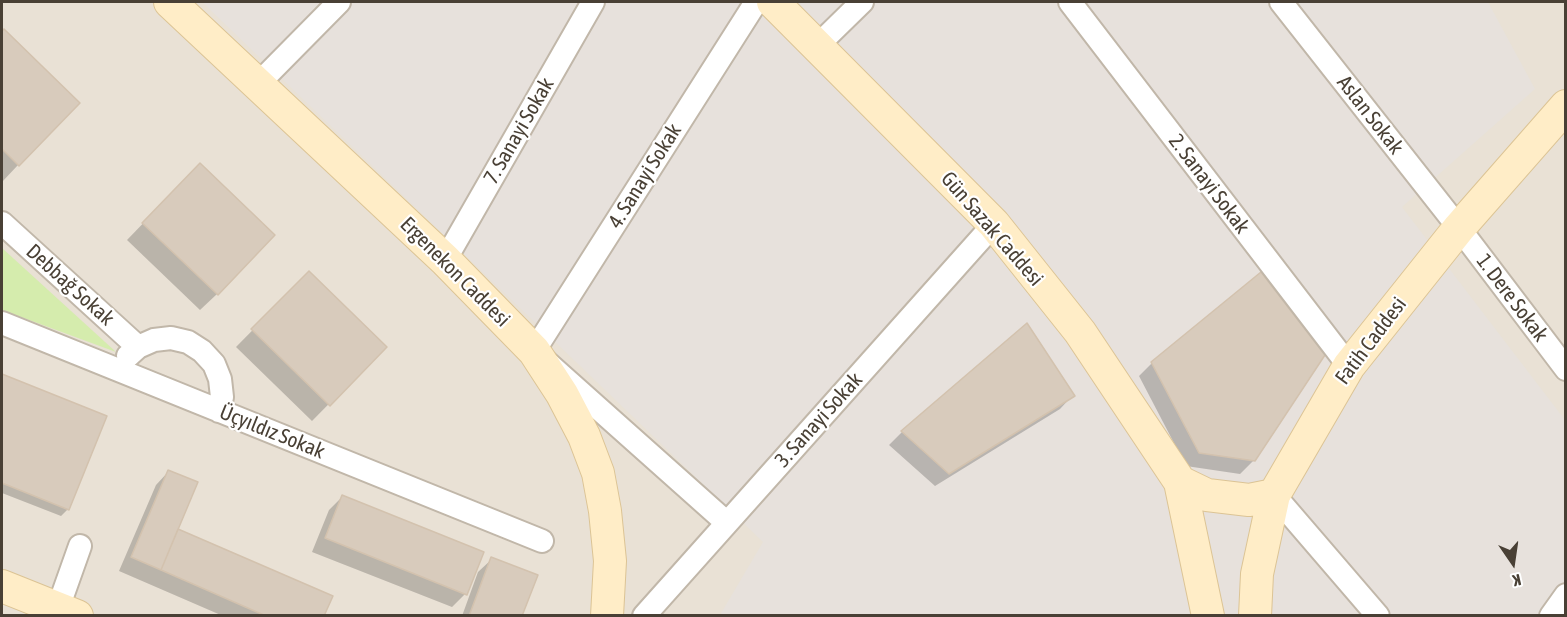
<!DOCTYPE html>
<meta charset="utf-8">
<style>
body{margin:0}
#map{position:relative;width:1567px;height:617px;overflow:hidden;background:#f5f0e7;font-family:"Asap Condensed",sans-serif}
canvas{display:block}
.frame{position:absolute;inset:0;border:3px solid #494035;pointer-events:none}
.north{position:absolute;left:1483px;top:533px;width:60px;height:60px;-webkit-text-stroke:4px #fff;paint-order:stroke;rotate:167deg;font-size:16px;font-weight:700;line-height:24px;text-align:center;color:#494035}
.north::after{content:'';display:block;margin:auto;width:21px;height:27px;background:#494035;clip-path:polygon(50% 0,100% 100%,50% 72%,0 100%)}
</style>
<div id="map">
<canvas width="1567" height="617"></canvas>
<div class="frame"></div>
<div class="north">K</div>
</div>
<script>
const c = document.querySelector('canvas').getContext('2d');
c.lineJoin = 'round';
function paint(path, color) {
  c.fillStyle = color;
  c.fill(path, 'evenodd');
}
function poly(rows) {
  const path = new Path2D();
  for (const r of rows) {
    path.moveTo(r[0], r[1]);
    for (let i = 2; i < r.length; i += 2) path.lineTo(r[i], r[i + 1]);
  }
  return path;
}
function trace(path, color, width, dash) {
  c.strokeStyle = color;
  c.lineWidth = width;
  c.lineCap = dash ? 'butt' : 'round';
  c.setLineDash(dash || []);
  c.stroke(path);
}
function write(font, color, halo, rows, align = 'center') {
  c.font = font + ' "Asap Condensed",sans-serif';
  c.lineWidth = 4.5;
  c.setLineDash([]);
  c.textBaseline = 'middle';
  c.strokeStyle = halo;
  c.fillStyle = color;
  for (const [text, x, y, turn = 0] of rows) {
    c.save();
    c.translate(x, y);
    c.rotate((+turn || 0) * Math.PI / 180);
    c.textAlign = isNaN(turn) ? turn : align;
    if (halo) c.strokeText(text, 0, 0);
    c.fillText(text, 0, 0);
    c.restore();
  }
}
const residential = poly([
 [2,2,1565,2,1565,615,2,615]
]);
const industrial = poly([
 [202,2,1488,2,1535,89,1402,207,1565,420,1565,615,720,615,763,542]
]);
const green = poly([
 [2,248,116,352,2,310]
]);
const shadow = poly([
 [4,31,18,165,2,182,2,33],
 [183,182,217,294,200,310,127,240],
 [309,273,385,347,312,421,236,347],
 [1152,363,1254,460,1240,474,1186,466,1139,376],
 [2,376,105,417,68,509,61,516,2,493],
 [1073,395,1060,409,935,486,889,445,902,432],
 [169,471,176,530,323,616,223,616,119,571,156,485],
 [342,497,465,594,452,607,312,552,329,510],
 [492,559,521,616,462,616,478,572]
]);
const building = poly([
 [4,29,80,103,19,166,2,149,2,31,4,29],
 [200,163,275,235,218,295,142,223,200,163],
 [309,271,387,347,330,406,251,329,309,271],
 [1261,272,1325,355,1255,461,1199,453,1151,362,1261,272],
 [1027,323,1075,396,949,474,901,431,1027,323],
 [2,374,107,416,69,510,2,483,2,374],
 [168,470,198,482,161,570,131,557,168,470],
 [342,495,484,552,467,595,325,538,342,495],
 [178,529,333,596,324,616,266,616,161,570,178,529],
 [491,557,538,575,522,616,469,616,491,557]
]);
const street = poly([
 [1070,2,1349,366],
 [1281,2,1459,228,1566,369],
 [818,45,862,2],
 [258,84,339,2],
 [2,223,138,347],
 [445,260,593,2],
 [2,323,542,541],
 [128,356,138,347,154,340,171,338,188,342,202,351,214,364,220,379,222,397,219,411],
 [1274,495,1378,616],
 [727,523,534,351,756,2],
 [58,608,80,546],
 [644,616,994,224],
 [1551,616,1566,595]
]);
const secondary = poly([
 [170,2,445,260,534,351,562,394,584,436,598,473,605,511,610,561,607,616],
 [773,2,994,224,1080,332,1180,482,1208,616],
 [1180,482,1207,495,1249,500,1274,495],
 [2,586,77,616],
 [1255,616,1257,574,1274,495,1349,366,1459,228,1566,106]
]);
const streetNames = [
 ["Aslan Sokak",1370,115,52],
 ["7. Sanayi Sokak",519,131,-60],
 ["4. Sanayi Sokak",645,176,-58],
 ["2. Sanayi Sokak",1209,184,53],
 ["Gün Sazak Caddesi",992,229,49],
 ["Ergenekon Caddesi",455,272,45],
 ["Debbağ Sokak",70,285,42],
 ["1. Dere Sokak",1512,298,53],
 ["Fatih Caddesi",1371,341,-53],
 ["3. Sanayi Sokak",819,420,-48],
 ["Üçyıldız Sokak",272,432,22]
];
paint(residential, '#e9e1d5');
paint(industrial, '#e7e1dc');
paint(green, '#d5ecad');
paint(shadow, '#0003');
paint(building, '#d8cbbc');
trace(building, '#d3c2ae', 1.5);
trace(street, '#c1b7a9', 26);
trace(secondary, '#dcc495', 34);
trace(street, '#fff', 22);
trace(secondary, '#ffedc7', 32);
write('21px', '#494035', '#fff', streetNames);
</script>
